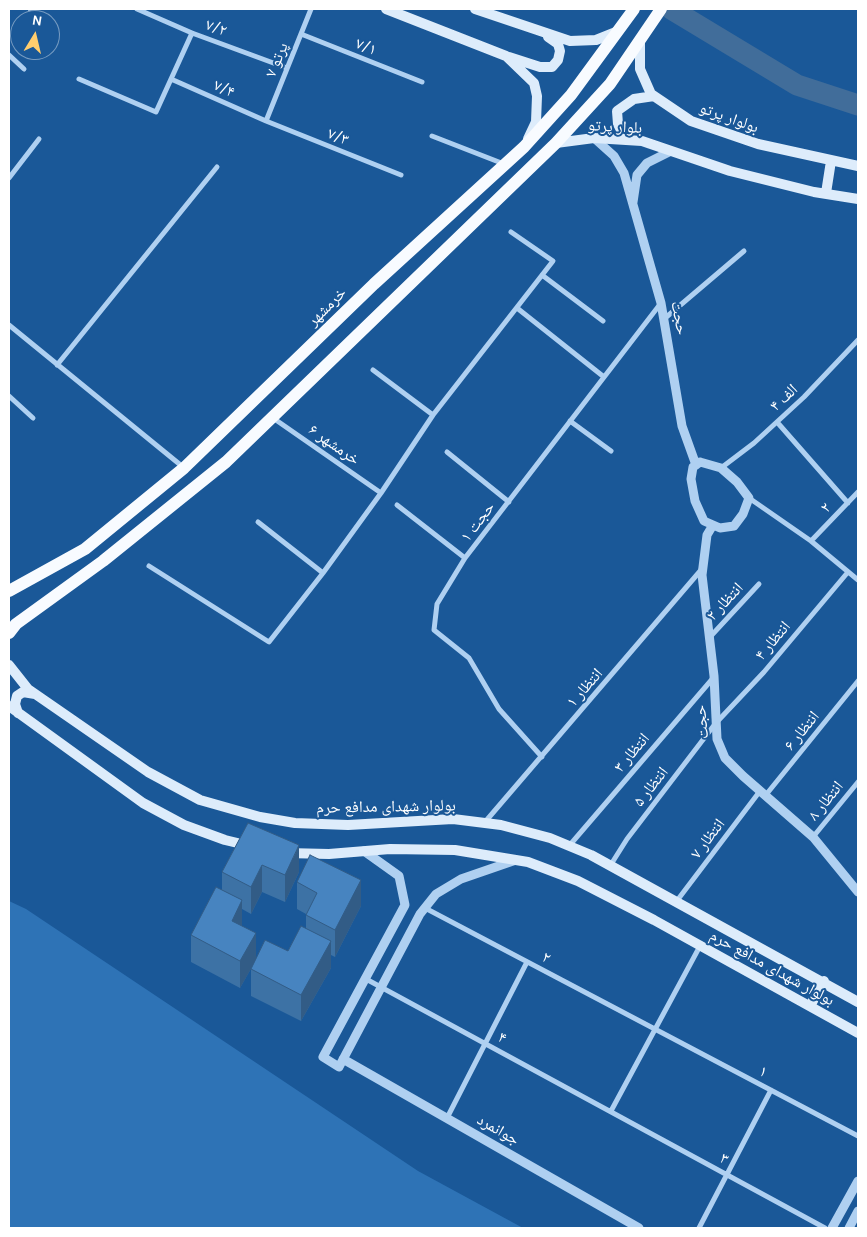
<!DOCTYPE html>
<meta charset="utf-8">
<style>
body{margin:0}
#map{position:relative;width:867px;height:1237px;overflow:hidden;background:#1a5898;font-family:Karla,sans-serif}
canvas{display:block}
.frame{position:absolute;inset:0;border:10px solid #fff;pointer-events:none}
.north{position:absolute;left:10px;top:10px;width:50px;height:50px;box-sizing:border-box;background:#1a5898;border:1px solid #769bc1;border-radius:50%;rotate:9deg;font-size:14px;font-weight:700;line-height:20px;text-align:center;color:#fff}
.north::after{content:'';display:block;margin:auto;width:18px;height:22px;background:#ffcd6e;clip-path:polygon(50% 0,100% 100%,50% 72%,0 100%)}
</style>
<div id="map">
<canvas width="867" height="1237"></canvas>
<div class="frame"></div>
<div class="north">N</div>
</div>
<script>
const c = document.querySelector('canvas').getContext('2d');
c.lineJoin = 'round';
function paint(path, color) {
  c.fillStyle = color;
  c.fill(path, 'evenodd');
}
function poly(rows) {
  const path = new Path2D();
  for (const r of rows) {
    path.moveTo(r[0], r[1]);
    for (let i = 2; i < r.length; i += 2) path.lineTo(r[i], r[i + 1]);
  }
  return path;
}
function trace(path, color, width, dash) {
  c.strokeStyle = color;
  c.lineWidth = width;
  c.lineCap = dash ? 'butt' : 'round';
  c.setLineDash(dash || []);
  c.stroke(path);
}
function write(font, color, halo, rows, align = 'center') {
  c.font = font + ' Karla,"Noto Naskh Arabic",sans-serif';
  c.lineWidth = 4;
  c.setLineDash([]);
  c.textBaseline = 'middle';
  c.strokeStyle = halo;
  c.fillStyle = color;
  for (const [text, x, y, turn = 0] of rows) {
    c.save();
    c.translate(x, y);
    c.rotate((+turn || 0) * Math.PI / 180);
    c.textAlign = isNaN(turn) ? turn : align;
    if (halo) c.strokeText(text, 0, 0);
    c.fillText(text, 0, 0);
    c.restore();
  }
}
const green = poly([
 [9,901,26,909,418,1171,523,1228,9,1228]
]);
const river = poly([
 [671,9,797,85,858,105]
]);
const minor = poly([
 [30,9,44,20],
 [137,9,192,33,287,68],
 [50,25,53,28],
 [301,34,422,82],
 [9,55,24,69],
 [79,79,156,112,192,33],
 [171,79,266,121,401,175],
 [266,121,311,9],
 [432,136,504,164],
 [9,178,39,139],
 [542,275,603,321],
 [517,308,604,377],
 [664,319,744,251],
 [9,325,183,467],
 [57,365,217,167],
 [373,370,433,415],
 [9,396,33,418],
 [273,418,381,493],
 [570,421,611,451],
 [777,422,848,503],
 [447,452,509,502],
 [721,468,754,443,804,397,858,340],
 [749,498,811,541,858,580],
 [397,505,465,558],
 [258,522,323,573],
 [811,541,858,492],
 [149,566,269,642,323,573,381,493,433,415,553,261,511,232],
 [710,637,759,584],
 [542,757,499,709,469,658,434,630,437,604,465,558,661,303],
 [765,796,858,681],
 [485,822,701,570],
 [813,837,858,782],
 [569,846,714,677],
 [610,866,627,839,715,724,764,672,848,572],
 [676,902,760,791],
 [425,908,858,1136],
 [366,979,825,1228],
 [611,1111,700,946],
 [447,1118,527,962],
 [699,1228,771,1090]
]);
const tertiary = poly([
 [594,138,614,156,624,173,661,303,682,426,696,465],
 [633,202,637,175,647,163,671,151],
 [700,462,721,468,737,482,749,498,743,514,734,526,720,528,704,521,695,501,691,479,693,467,700,462],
 [713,525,707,535,702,575,714,676,717,739,725,758,743,776,813,837,858,892],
 [364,851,399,876,405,905,323,1057,339,1067,420,914,436,894,461,879,516,860],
 [343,1059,639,1228],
 [832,1228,858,1181],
 [849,1228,858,1211]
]);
const secondary = poly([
 [386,9,506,56,534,83,537,96,536,122,528,139],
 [475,9,570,41,596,40,616,32],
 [640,40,640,69,651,94,691,121,758,144,858,166],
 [509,57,540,67,552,67,558,60,560,51,558,44,548,37],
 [626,140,618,124,617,111,634,99,654,96],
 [556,143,594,138,642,141,730,171,814,192,858,199],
 [826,193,831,161],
 [9,665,28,689,148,772,200,800,260,817,295,823,348,825,453,819,501,825,550,838,591,855,858,1002],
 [9,706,143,803,184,825,225,840,250,846],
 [18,713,15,704,17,696,23,692,35,694],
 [286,853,329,854,390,849,455,850,528,862,578,881,654,920,858,1033],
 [810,1006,824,981]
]);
const primary = poly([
 [9,591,85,549,184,468,374,284,524,147,571,95,634,9],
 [9,633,16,624,103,561,226,462,556,143,610,84,661,9]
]);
const wall = poly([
 [248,823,299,872,285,902,262,892,251,914,242,909,242,927,256,959,288,951,306,928,306,914,297,909,297,882,361,906,335,957,331,955,331,968,301,1021,251,996,251,969,253,965,240,988,191,962,191,935,222,890,222,872]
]);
const shadedWall = poly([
 [299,845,299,872,285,902,285,875],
 [262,865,262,892,251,914,251,887],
 [361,880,361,906,335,957,335,930],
 [242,900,242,927,232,921],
 [256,933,256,960,240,988,240,961],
 [331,941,331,968,301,1021,301,995]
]);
const building = poly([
 [248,823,299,845,285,875,262,865,251,887,222,872,248,823],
 [310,855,361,880,335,930,306,915,317,893,297,882,310,855],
 [216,887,242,900,232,921,256,933,240,961,191,935,216,887],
 [301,926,331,941,301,995,251,969,265,940,288,951,301,926]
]);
const streetNames = [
 ["۷/۲",216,28,20],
 ["۷/۱",366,47,22],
 ["پرتو ۷",277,60,-68],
 ["۷/۴",224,89,24],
 ["بولوار پرتو",729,118,20],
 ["بلوار پرتو",615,127,3],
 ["۷/۳",338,137,22],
 ["خرمشهر",327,307,-45],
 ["حجت",679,318,79],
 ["۴ الف",784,398,-43],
 ["خرمشهر ۶",334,445,35],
 ["۲",826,508,-46],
 ["حجت ۱",478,522,-53],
 ["انتظار ۲",725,602,-47],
 ["انتظار ۴",773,641,-50],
 ["انتظار ۱",585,688,-49],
 ["حجت",702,722,-96],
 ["انتظار ۶",802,731,-51],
 ["انتظار ۳",632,753,-50],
 ["انتظار ۵",651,787,-52],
 ["انتظار ۸",826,801,-51],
 ["بولوار شهدای مدافع حرم",386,807,-1],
 ["انتظار ۷",708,839,-53],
 ["۲",546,958,28],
 ["بولوار شهدای مدافع حرم",772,968,29],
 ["۴",502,1038,29],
 ["۱",763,1072,28],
 ["جوانمرد",498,1130,30],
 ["۳",724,1159,29]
];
paint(green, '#2e73b6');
trace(river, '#416d9a', 21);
trace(minor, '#afd0f1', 5);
trace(tertiary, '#afd0f1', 9);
trace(secondary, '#ddecfb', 10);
trace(primary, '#f8fbff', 12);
paint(wall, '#3d72a5');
paint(shadedWall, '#325c86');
paint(building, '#4784c0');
trace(building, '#325c86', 1);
write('16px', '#fff', '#1a5898', streetNames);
</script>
